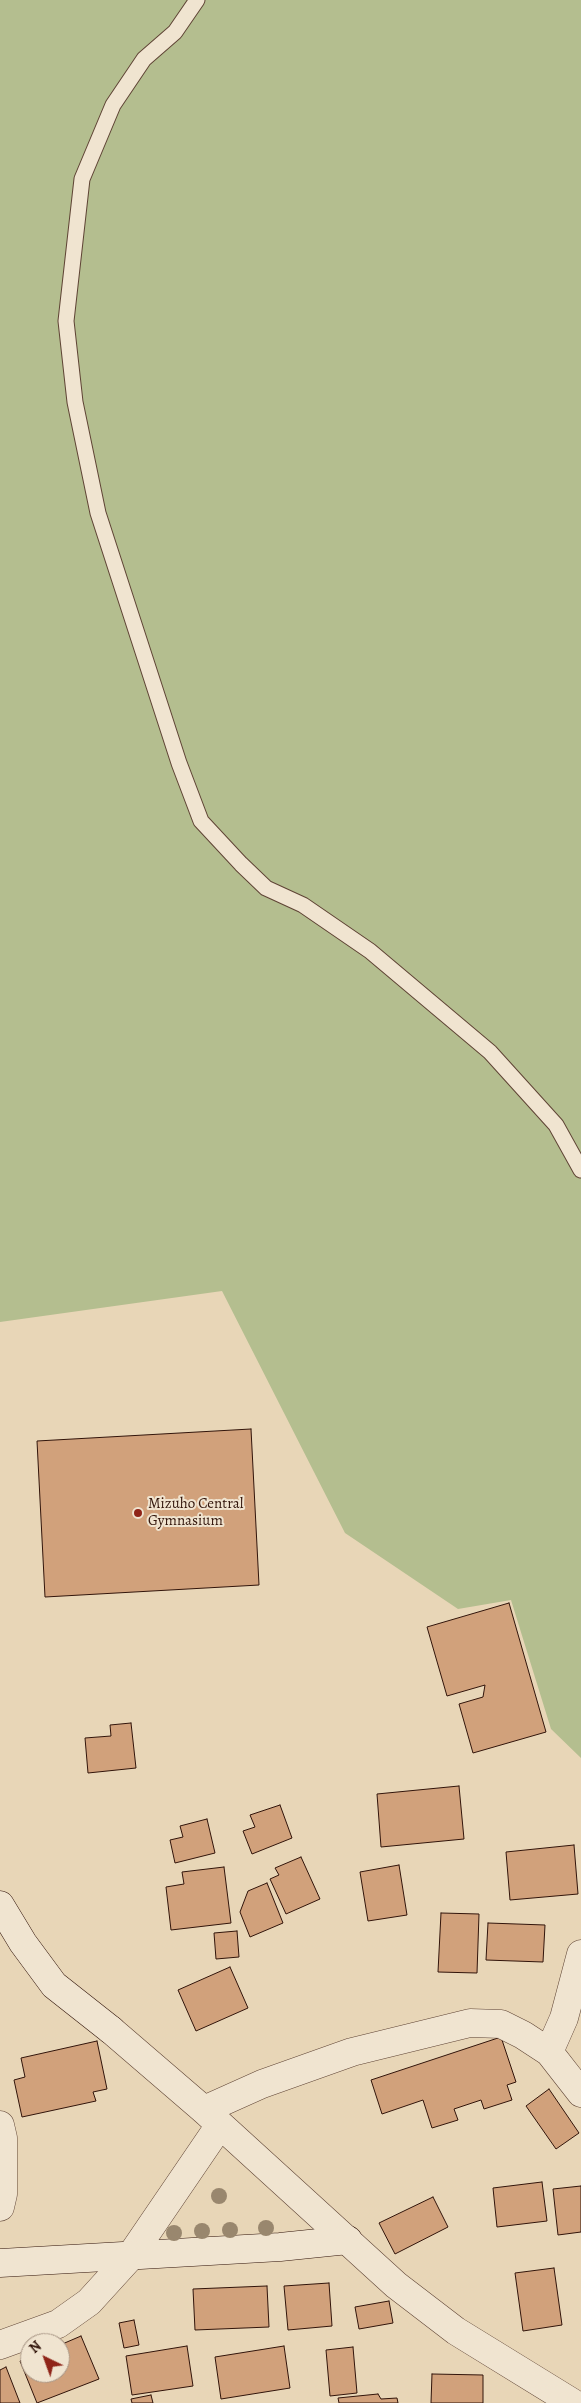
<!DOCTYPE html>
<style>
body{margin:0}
#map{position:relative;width:581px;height:2403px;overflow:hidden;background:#e8d6b7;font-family:Alegreya,serif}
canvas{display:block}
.north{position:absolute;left:20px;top:2333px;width:50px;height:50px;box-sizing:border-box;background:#f0e4d0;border:1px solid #a49181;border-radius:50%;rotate:318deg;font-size:14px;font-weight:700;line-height:20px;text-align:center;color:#31140a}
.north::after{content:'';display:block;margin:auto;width:18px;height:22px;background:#8f2418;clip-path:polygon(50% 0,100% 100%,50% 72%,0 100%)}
</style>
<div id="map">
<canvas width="581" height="2403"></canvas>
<div class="north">N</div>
</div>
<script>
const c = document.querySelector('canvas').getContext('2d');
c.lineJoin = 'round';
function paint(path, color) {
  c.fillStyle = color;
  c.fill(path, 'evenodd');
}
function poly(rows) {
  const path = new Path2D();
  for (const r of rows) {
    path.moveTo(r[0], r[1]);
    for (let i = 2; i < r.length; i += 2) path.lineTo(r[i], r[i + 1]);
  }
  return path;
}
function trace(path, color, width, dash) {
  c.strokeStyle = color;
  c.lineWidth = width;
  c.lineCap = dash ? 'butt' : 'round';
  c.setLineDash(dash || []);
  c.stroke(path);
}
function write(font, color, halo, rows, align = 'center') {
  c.font = font + ' Alegreya,serif';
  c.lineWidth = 4;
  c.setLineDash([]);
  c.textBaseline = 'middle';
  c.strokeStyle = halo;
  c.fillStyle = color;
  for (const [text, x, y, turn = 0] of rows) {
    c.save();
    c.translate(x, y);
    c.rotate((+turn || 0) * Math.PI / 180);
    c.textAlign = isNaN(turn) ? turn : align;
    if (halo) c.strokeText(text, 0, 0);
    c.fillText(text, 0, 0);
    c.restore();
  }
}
const green = poly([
 [0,0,581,0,581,1758,551,1729,511,1600,458,1609,345,1533,222,1291,0,1322]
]);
const building = poly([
 [251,1429,259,1585,45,1597,37,1441,251,1429],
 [509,1603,546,1732,473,1753,459,1704,483,1697,485,1685,447,1696,427,1627,509,1603],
 [131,1723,136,1768,88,1773,85,1738,111,1736,110,1725,131,1723],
 [459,1786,464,1839,381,1847,377,1794,459,1786],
 [280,1805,292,1838,252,1854,243,1831,255,1827,250,1815,280,1805],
 [207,1819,215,1853,175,1863,170,1840,183,1837,180,1826,207,1819],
 [574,1845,578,1894,510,1900,506,1852,574,1845],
 [301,1857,320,1899,286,1914,270,1879,279,1875,275,1868,301,1857],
 [399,1865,407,1915,368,1921,360,1872,399,1865],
 [224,1867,231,1923,171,1930,166,1887,184,1884,182,1872,224,1867],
 [267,1883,283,1923,250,1937,240,1912,248,1891,267,1883],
 [441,1913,479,1914,477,1973,438,1972,441,1913],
 [488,1923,545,1925,543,1962,486,1960,488,1923],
 [237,1931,239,1957,216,1959,214,1933,237,1931],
 [230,1967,248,2008,196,2031,178,1990,230,1967],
 [501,2037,516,2082,507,2085,512,2100,484,2109,481,2100,454,2109,458,2120,432,2128,423,2100,382,2114,371,2080,501,2037],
 [97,2041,107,2089,93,2092,96,2101,22,2117,14,2080,25,2077,21,2058,97,2041],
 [549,2089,579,2133,556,2149,526,2106,549,2089],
 [542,2182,547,2221,497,2227,493,2188,542,2182],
 [581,2186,581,2232,558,2235,553,2189,581,2186],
 [433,2197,448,2227,395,2254,379,2223,433,2197],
 [554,2268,562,2325,523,2331,515,2273,554,2268],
 [329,2283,332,2326,288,2330,284,2286,329,2283],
 [267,2286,269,2327,195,2330,193,2289,267,2286],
 [389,2301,393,2323,359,2329,355,2307,389,2301],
 [134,2320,139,2345,124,2348,119,2323,134,2320],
 [81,2336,99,2379,37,2403,20,2361,30,2357,30,2373,60,2373,60,2345,81,2336],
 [187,2346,193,2386,132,2395,126,2356,187,2346],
 [284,2346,290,2388,221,2399,215,2357,284,2346],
 [353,2347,357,2393,330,2396,326,2350,353,2347],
 [6,2367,20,2403,0,2403,0,2370,6,2367],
 [432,2374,483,2375,483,2403,431,2403,432,2374],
 [378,2394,381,2399,397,2398,398,2403,339,2403,338,2398,378,2394],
 [151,2395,153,2403,132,2403,131,2399,151,2395]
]);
const lane = poly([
 [197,0,175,32,144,59,113,105,82,179,66,321,75,402,98,513,179,763,201,821,241,864,266,888,303,905,370,951,490,1052,556,1125,581,1170]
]);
const street = poly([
 [111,2030,204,2110,396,2285,456,2331,573,2403],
 [549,2052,564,2018,581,1954],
 [204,2110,262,2084,352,2052,470,2023,501,2024,523,2035,549,2052,581,2093],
 [0,2125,3,2138,3,2194,0,2207],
 [0,2345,58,2324,89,2302,130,2257,220,2125]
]);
const secondary = poly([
 [0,1905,23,1943,54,1985,111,2030],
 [0,2263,280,2247,348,2240]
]);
const trees = [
 [219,2196],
 [266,2228],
 [230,2230],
 [202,2231],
 [174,2233]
];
const markers = [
 [138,1513,5,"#8f2418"]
];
const poiNames = [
 ["Mizuho Central",148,1504],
 ["Gymnasium",148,1521]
];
paint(green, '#b4be8f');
paint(building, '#d1a17b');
trace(building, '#31140a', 1);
trace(lane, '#5f4435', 17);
trace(street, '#5f4435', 29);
trace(secondary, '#31140a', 29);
trace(lane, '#f0e4d0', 15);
trace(street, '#f0e4d0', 28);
trace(secondary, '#f0e4d0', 28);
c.fillStyle = '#99876e';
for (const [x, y] of trees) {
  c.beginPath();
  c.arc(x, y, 8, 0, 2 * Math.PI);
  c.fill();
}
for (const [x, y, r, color] of markers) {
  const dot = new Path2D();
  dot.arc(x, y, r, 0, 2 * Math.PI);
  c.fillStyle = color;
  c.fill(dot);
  trace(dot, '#f0e4d0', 2);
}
write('15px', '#31140a', '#f0e4d0', poiNames, 'left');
</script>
